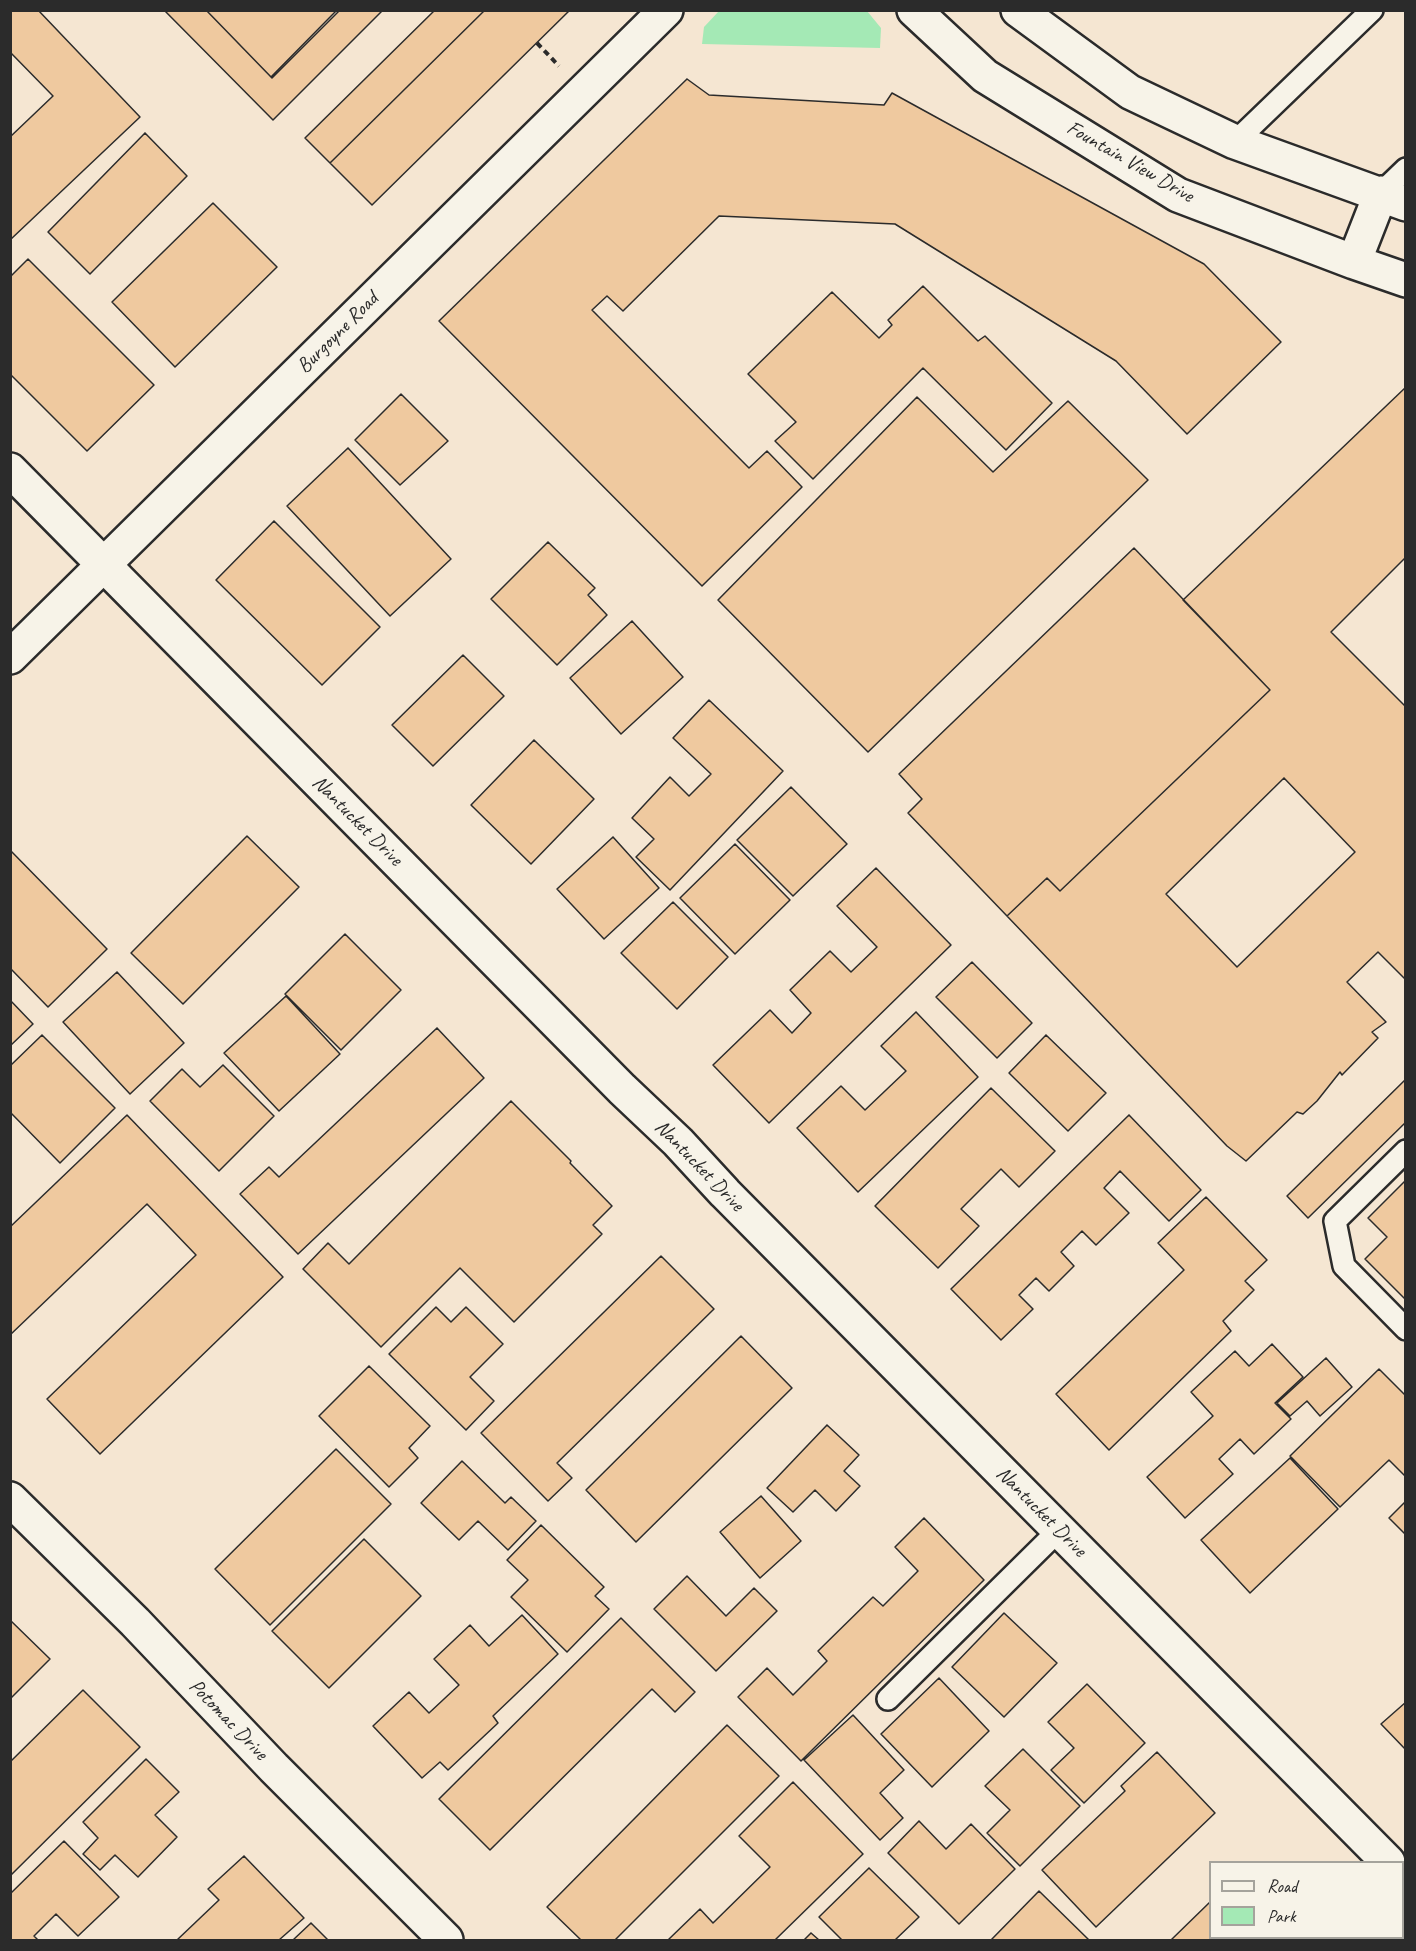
<!DOCTYPE html>
<style>
body{margin:0}
#map{position:relative;width:1416px;height:1951px;overflow:hidden;background:#f5e6d2;font-family:Caveat,sans-serif}
canvas{display:block}
.frame{position:absolute;inset:0;border:12px solid #2b2b2b;pointer-events:none}
.legend{position:absolute;left:1209px;top:1861px;width:195px;height:78px;box-sizing:border-box;background:#f7f3e8;border:2px solid #a5a39c;margin:0;padding:8px 10px;list-style:none;font-size:18px;color:#2b2b2b}
.legend li{display:flex;align-items:center;gap:12px;height:30px}
.legend b{width:30px;border:2px solid #a5a39c}
</style>
<div id="map">
<canvas width="1416" height="1951"></canvas>
<div class="frame"></div>
<ul class="legend">
<li><b style="height:8px;background:#f7f3e8"></b>Road</li>
<li><b style="height:16px;background:#a4e9b5"></b>Park</li>
</ul>
</div>
<script>
const c = document.querySelector('canvas').getContext('2d');
c.lineJoin = 'round';
function paint(path, color) {
  c.fillStyle = color;
  c.fill(path, 'evenodd');
}
function poly(rows) {
  const path = new Path2D();
  for (const r of rows) {
    path.moveTo(r[0], r[1]);
    for (let i = 2; i < r.length; i += 2) path.lineTo(r[i], r[i + 1]);
  }
  return path;
}
function trace(path, color, width, dash) {
  c.strokeStyle = color;
  c.lineWidth = width;
  c.lineCap = dash ? 'butt' : 'round';
  c.setLineDash(dash || []);
  c.stroke(path);
}
function write(font, color, halo, rows, align = 'center') {
  c.font = font + ' Caveat,sans-serif';
  c.lineWidth = 5;
  c.setLineDash([]);
  c.textBaseline = 'middle';
  c.strokeStyle = halo;
  c.fillStyle = color;
  for (const [text, x, y, turn = 0] of rows) {
    c.save();
    c.translate(x, y);
    c.rotate((+turn || 0) * Math.PI / 180);
    c.textAlign = isNaN(turn) ? turn : align;
    if (halo) c.strokeText(text, 0, 0);
    c.fillText(text, 0, 0);
    c.restore();
  }
}
const green = poly([
 [719,11,867,11,881,28,880,48,702,44,704,27]
]);
const building = poly([
 [10,10,38,10,140,117,10,240,10,137,53,96,10,52,10,10],
 [164,10,206,10,272,78,340,10,383,10,273,120,164,10],
 [206,10,337,10,271,77,206,10],
 [435,10,485,10,330,163,305,138,435,10],
 [485,10,570,10,372,205,330,163,485,10],
 [687,79,709,95,884,105,892,93,1204,264,1281,342,1187,434,1116,361,895,224,719,216,623,311,607,296,592,310,749,468,767,451,802,487,702,586,439,321,687,79],
 [145,133,187,176,90,274,48,232,145,133],
 [213,203,277,267,175,367,112,302,213,203],
 [28,259,154,385,87,451,10,374,10,277,28,259],
 [923,286,978,341,985,336,1052,403,1006,450,923,368,813,479,775,441,796,422,748,374,832,292,879,338,892,325,888,320,923,286],
 [1406,387,1406,557,1331,632,1406,707,1406,980,1378,952,1347,982,1386,1022,1372,1032,1378,1038,1342,1075,1340,1072,1317,1101,1303,1114,1297,1112,1246,1161,1227,1146,1007,916,1047,878,1060,891,1270,690,1183,600,1406,387],
 [1284,778,1355,852,1237,967,1166,894,1284,778],
 [401,394,448,441,400,485,355,440,401,394],
 [917,397,993,472,1068,401,1148,480,868,752,718,600,917,397],
 [348,448,451,559,390,616,287,506,348,448],
 [274,521,380,627,322,685,216,580,274,521],
 [548,542,595,588,588,595,607,615,557,665,491,599,548,542],
 [1134,548,1270,690,1060,891,1047,878,1007,916,908,813,922,799,899,774,1134,548],
 [632,621,683,677,621,734,570,678,632,621],
 [463,655,504,696,433,766,392,725,463,655],
 [709,700,783,771,670,890,636,857,654,839,632,818,670,777,689,796,711,774,673,738,709,700],
 [534,740,594,799,531,864,471,805,534,740],
 [791,787,847,844,793,896,737,840,791,787],
 [247,836,299,887,183,1004,131,953,247,836],
 [613,837,659,888,604,939,557,889,613,837],
 [735,844,790,900,735,954,680,898,735,844],
 [10,850,107,949,48,1007,10,968,10,850],
 [876,868,951,945,769,1123,713,1065,770,1010,792,1033,811,1013,790,990,830,951,851,972,877,947,837,906,876,868],
 [673,902,728,957,677,1009,621,953,673,902],
 [345,934,401,990,341,1050,285,994,345,934],
 [972,962,1032,1023,997,1058,936,997,972,962],
 [117,972,184,1043,130,1094,63,1022,117,972],
 [286,996,340,1054,279,1111,224,1053,286,996],
 [10,1000,33,1024,10,1046,10,1000],
 [916,1012,978,1077,858,1192,797,1128,841,1086,865,1110,906,1071,881,1046,916,1012],
 [437,1028,484,1078,298,1254,240,1194,269,1167,279,1177,437,1028],
 [42,1035,115,1108,60,1163,10,1112,10,1066,42,1035],
 [1046,1035,1106,1093,1068,1131,1009,1073,1046,1035],
 [223,1065,274,1116,219,1171,150,1101,182,1069,200,1087,223,1065],
 [1406,1079,1406,1122,1308,1218,1287,1196,1406,1079],
 [991,1088,1055,1151,1019,1187,1001,1169,961,1209,979,1226,938,1268,875,1206,991,1088],
 [511,1101,571,1161,570,1163,612,1206,593,1225,602,1234,514,1322,460,1268,381,1347,303,1269,328,1243,349,1264,511,1101],
 [127,1115,283,1277,100,1454,47,1399,196,1255,147,1204,10,1335,10,1227,127,1115],
 [1129,1115,1201,1190,1169,1221,1120,1171,1104,1188,1129,1213,1096,1245,1082,1231,1061,1252,1074,1266,1049,1291,1036,1278,1019,1295,1033,1309,1001,1340,951,1289,1129,1115],
 [1406,1180,1406,1300,1365,1259,1387,1237,1368,1218,1406,1180],
 [1206,1197,1267,1260,1245,1281,1254,1290,1223,1321,1231,1331,1109,1450,1056,1394,1184,1270,1158,1243,1206,1197],
 [661,1256,714,1309,557,1463,572,1478,548,1501,481,1433,661,1256],
 [436,1307,451,1322,466,1307,503,1344,470,1377,494,1401,466,1430,389,1354,436,1307],
 [741,1336,792,1388,636,1542,586,1490,741,1336],
 [1272,1344,1303,1377,1275,1403,1291,1419,1254,1454,1240,1439,1219,1459,1233,1474,1185,1518,1147,1477,1213,1416,1191,1392,1235,1351,1249,1366,1272,1344],
 [1326,1358,1352,1387,1320,1416,1307,1401,1290,1416,1277,1403,1326,1358],
 [369,1366,430,1426,409,1448,418,1458,389,1487,319,1416,369,1366],
 [1379,1369,1406,1396,1406,1477,1389,1460,1340,1507,1290,1456,1379,1369],
 [827,1425,859,1455,844,1471,860,1486,836,1511,815,1490,793,1512,767,1488,827,1425],
 [336,1449,391,1504,270,1625,215,1569,336,1449],
 [1290,1458,1338,1509,1250,1593,1201,1540,1290,1458],
 [462,1461,505,1503,511,1497,536,1521,508,1550,478,1521,459,1540,421,1503,462,1461],
 [761,1496,801,1541,760,1578,720,1532,761,1496],
 [1406,1501,1406,1535,1389,1518,1406,1501],
 [924,1518,984,1580,801,1761,738,1697,767,1668,793,1695,827,1661,818,1651,873,1597,883,1606,918,1571,895,1547,924,1518],
 [541,1525,604,1587,595,1596,609,1609,567,1652,511,1597,528,1580,507,1560,541,1525],
 [364,1539,421,1596,329,1688,272,1631,364,1539],
 [687,1576,726,1616,754,1588,777,1611,716,1671,654,1609,687,1576],
 [1004,1613,1057,1663,1004,1717,952,1667,1004,1613],
 [522,1615,558,1654,493,1716,498,1723,448,1770,440,1762,422,1778,373,1726,409,1692,429,1713,459,1685,434,1659,470,1625,489,1646,522,1615],
 [621,1618,695,1692,675,1712,652,1689,490,1850,439,1799,621,1618],
 [10,1620,50,1659,10,1699,10,1620],
 [939,1678,989,1731,932,1787,881,1734,939,1678],
 [1087,1684,1145,1743,1084,1803,1051,1770,1074,1748,1048,1722,1087,1684],
 [83,1690,140,1747,10,1876,10,1762,83,1690],
 [1406,1702,1406,1750,1381,1724,1406,1702],
 [853,1715,904,1770,880,1793,903,1818,880,1840,804,1760,853,1715],
 [727,1725,779,1776,615,1940,581,1940,547,1907,727,1725],
 [1023,1749,1080,1806,1020,1866,987,1833,1010,1810,985,1786,1023,1749],
 [1157,1752,1215,1813,1096,1927,1042,1870,1125,1791,1121,1786,1157,1752],
 [146,1759,179,1792,155,1815,177,1837,138,1877,115,1855,100,1870,83,1854,98,1838,83,1822,146,1759],
 [793,1782,863,1854,775,1940,668,1940,700,1909,713,1923,770,1867,739,1836,793,1782],
 [919,1821,946,1849,971,1824,1015,1869,959,1924,888,1853,919,1821],
 [64,1841,119,1897,78,1936,56,1914,34,1936,38,1940,10,1940,10,1894,64,1841],
 [244,1856,304,1918,279,1940,177,1940,219,1900,208,1889,244,1856],
 [869,1868,919,1917,895,1940,842,1940,819,1917,869,1868],
 [1039,1891,1089,1940,991,1940,1039,1891],
 [1210,1902,1210,1938,1284,1938,1281,1940,1171,1940,1210,1902],
 [311,1923,328,1940,293,1940,311,1923],
 [811,1933,819,1940,804,1940,811,1933],
 [1304,1938,1333,1938,1336,1940,1301,1940,1304,1938]
]);
const path = poly([
 [537,43,559,66]
]);
const lane = poly([
 [1235,142,1372,10],
 [1381,193,1406,169],
 [1406,1151,1335,1221,1344,1266,1406,1329],
 [888,1699,1059,1530]
]);
const street = poly([
 [10,470,622,1089,678,1142,725,1193,1388,1862],
 [10,1499,135,1622,274,1768,446,1940]
]);
const secondary = poly([
 [914,10,985,76,1178,195,1354,262,1406,280],
 [1018,10,1130,92,1235,142,1406,204],
 [1354,262,1381,193],
 [10,657,666,10]
]);
const streetNames = [
 ["Fountain View Drive",1130,162,30],
 ["Burgoyne Road",338,333,-45],
 ["Nantucket Drive",357,821,45],
 ["Nantucket Drive",699,1166,46],
 ["Nantucket Drive",1041,1512,45],
 ["Potomac Drive",228,1720,46]
];
paint(green, '#a4e9b5');
paint(building, '#efc99f');
trace(building, '#2b2b2b', 1.5);
trace(lane, '#2b2b2b', 26);
trace(street, '#2b2b2b', 38);
trace(secondary, '#2b2b2b', 38);
trace(path, '#2b2b2b', 4, [6, 4.5]);
trace(lane, '#f7f3e8', 21);
trace(street, '#f7f3e8', 33);
trace(secondary, '#f7f3e8', 33);
write('21px', '#2b2b2b', '#f7f3e8', streetNames);
</script>
